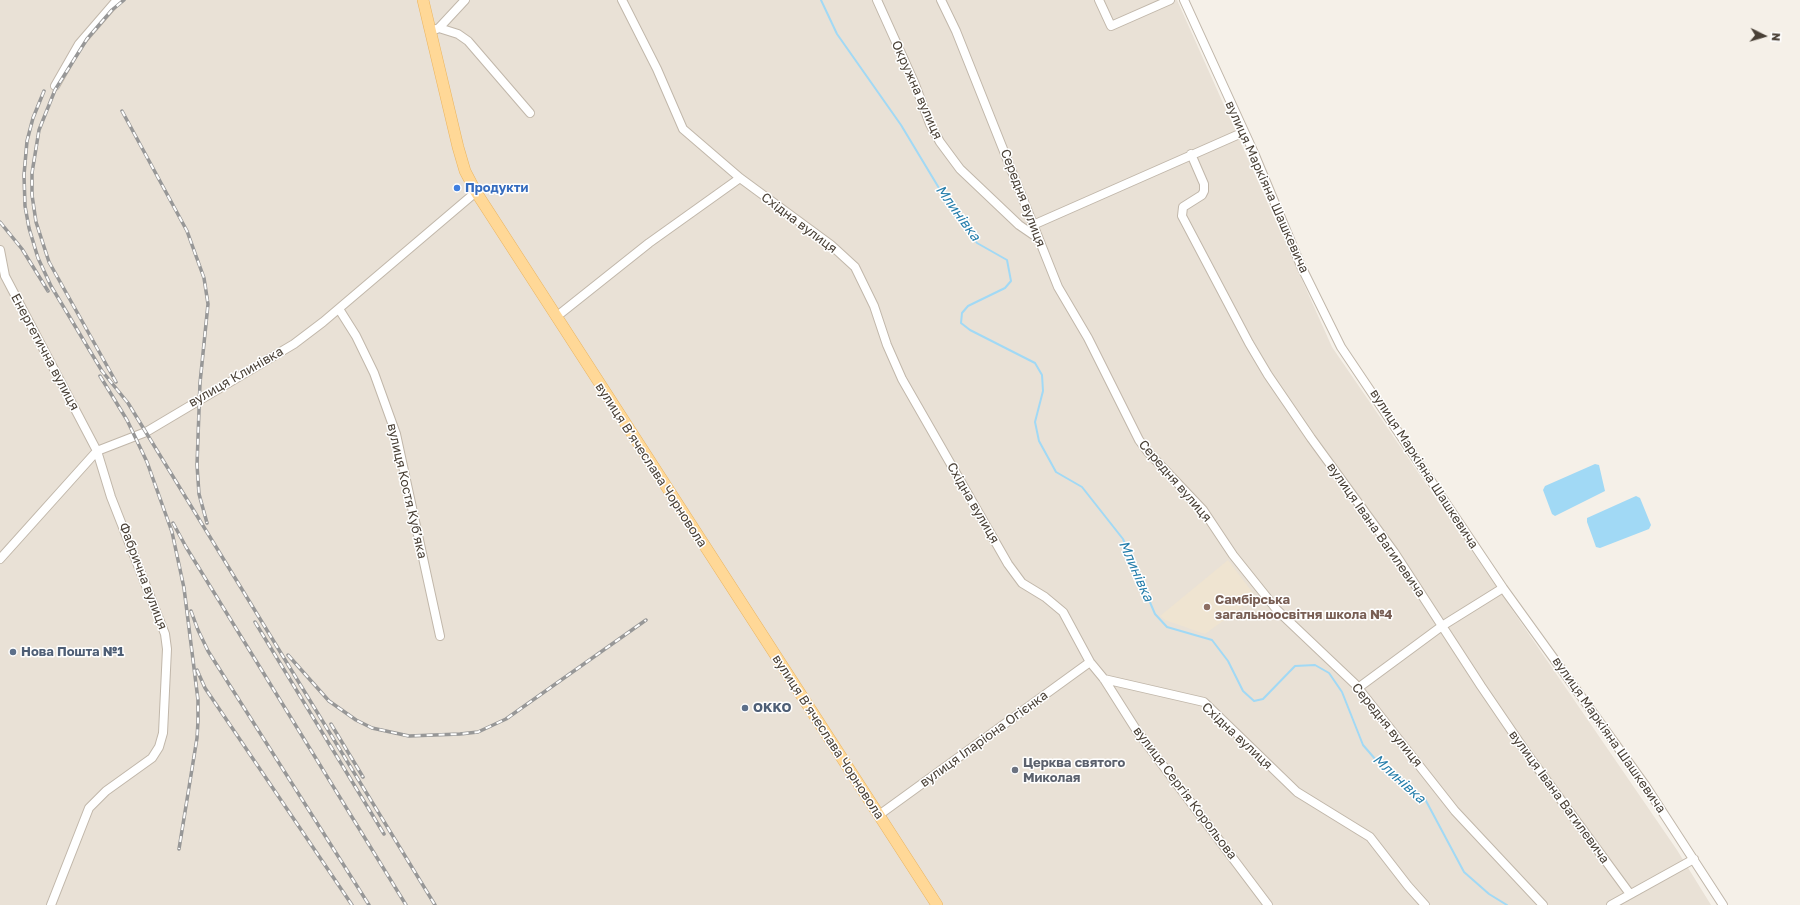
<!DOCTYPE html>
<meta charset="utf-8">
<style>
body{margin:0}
#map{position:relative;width:1800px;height:905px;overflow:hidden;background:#f5f0e8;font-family:"Golos Text",sans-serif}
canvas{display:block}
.north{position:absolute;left:1744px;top:16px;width:40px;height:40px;-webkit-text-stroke:3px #fff;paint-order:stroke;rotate:95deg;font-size:11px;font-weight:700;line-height:16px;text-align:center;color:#494036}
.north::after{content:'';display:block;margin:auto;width:14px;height:18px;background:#494036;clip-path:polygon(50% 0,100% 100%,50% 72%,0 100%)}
</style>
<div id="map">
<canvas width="1800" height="905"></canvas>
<div class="north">N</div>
</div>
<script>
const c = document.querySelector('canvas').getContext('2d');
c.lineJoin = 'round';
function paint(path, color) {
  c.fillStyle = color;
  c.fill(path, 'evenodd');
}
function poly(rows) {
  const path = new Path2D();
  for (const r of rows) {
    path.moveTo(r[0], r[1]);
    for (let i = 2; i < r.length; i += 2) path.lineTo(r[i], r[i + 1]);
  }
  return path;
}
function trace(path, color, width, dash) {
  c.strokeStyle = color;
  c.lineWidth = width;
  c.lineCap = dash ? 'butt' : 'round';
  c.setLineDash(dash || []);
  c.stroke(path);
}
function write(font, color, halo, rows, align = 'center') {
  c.font = font + ' "Golos Text",sans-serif';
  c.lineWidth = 3;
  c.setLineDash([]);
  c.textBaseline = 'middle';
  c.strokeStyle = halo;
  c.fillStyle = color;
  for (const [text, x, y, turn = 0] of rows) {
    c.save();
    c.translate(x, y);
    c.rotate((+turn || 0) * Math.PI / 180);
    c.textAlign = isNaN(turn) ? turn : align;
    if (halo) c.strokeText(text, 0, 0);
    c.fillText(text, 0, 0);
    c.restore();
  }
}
const residential = poly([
 [0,0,1177,0,1332,347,1677,850,1711,905,0,905]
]);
const education = poly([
 [1228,560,1256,597,1205,634,1165,620,1160,616]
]);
const water = poly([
 [1595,464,1599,465,1605,491,1555,516,1552,514,1543,490,1545,486],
 [1636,496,1640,498,1651,525,1649,529,1600,548,1596,547,1587,522,1587,518]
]);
const stream = poly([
 [821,0,837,34,901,125,951,208,977,243,1007,260,1011,281,1005,288,968,306,962,313,961,323,970,330,1035,363,1042,375,1043,391,1035,422,1039,441,1056,472,1082,487,1123,539,1155,614,1167,627,1212,640,1228,661,1243,691,1254,701,1263,699,1295,666,1315,665,1329,673,1342,692,1363,745,1382,767,1403,780,1425,799,1464,872,1489,894,1507,905]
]);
const minor = poly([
 [622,0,657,69,683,129,740,178,831,245,855,267,874,306,887,345,902,379,1008,564,1022,583,1045,597,1063,612,1090,662,1104,679,1137,731,1268,905],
 [877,0,914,82,930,124,940,142,960,169,1019,225,1038,238],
 [941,0,956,31,1058,287,1088,338,1139,440,1148,452,1203,510,1233,555,1277,610,1355,684,1455,811,1543,905],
 [1099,0,1111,26,1170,0],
 [1184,0,1254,153,1301,266,1341,347,1503,588,1645,785,1723,905],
 [439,28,458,34,468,41,530,113],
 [434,30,439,28,465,0],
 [55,86,79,44,117,0],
 [1191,154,1204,184,1204,191,1202,195,1183,207,1182,216,1249,343,1268,375,1311,438,1394,552,1481,686,1528,755,1630,894],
 [1033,225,1244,132],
 [0,250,5,276,97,451,111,497,165,634,167,649,163,733,159,747,152,758,106,791,89,808,51,905],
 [339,309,356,336,374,373,396,434,440,636],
 [556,317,649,243,740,178],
 [0,559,97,451,146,432,294,344,323,322,476,192],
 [1104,679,1204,702,1297,792,1370,837,1408,886,1425,905],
 [1358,688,1442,626,1503,588],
 [879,815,1090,662],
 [1611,905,1694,859]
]);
const major = poly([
 [423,0,458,147,465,171,476,192,937,905]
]);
const rail = poly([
 [44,91,33,118,27,141,24,175,25,206,29,228,38,258,51,286,102,371,128,403,435,905],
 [122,111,187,231,204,278,208,304,200,383,197,465,199,494,207,523],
 [0,222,22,249,48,291],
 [100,376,127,420,147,462,172,532,184,588,198,700,198,721,197,738,179,849],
 [116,382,49,262,36,222,32,195,32,173,39,130,55,90,87,39,112,10,124,0],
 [173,523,186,547,406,905],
 [191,611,198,630,208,651,369,905],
 [255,622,384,834],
 [288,655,329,701,356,720,372,728,409,736,460,734,478,732,506,719,646,620],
 [197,670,205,688,352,905],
 [331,724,363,777]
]);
const markers = [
 [457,188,4,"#3f7fe0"],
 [1207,607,4,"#8d6e63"],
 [13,652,4,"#5c6f8a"],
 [745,708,4,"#5c6f8a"],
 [1015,770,4,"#6b7280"]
];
const streetNames = [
 ["Окружна вулиця",917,90,66],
 ["вулиця Маркіяна Шашкевича",1267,187,66],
 ["Середня вулиця",1023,198,69],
 ["Східна вулиця",799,223,37],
 ["Енергетична вулиця",45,352,62],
 ["вулиця Клинівка",236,377,-30],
 ["вулиця Вʼячеслава Чорновола",651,465,57],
 ["вулиця Маркіяна Шашкевича",1424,469,57],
 ["Середня вулиця",1175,481,49],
 ["вулиця Костя Кубʼяка",407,491,77],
 ["Східна вулиця",973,503,60],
 ["вулиця Івана Вагилевича",1376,530,55],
 ["Фабрична вулиця",143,576,69],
 ["Середня вулиця",1387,725,51],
 ["вулиця Маркіяна Шашкевича",1609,735,55],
 ["Східна вулиця",1237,736,43],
 ["вулиця Вʼячеслава Чорновола",828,737,57],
 ["вулиця Іларіона Огієнка",984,739,-36],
 ["вулиця Сергія Корольова",1185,793,53],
 ["вулиця Івана Вагилевича",1559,797,54]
];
const shopNames = [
 ["Продукти",465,188]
];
const educationNames = [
 ["Самбірська",1215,600],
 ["загальноосвітня школа №4",1215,615]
];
const serviceNames = [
 ["Нова Пошта №1",21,652],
 ["OKKO",753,708]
];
const worshipNames = [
 ["Церква святого",1023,763],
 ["Миколая",1023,778]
];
const waterNames = [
 ["Млинівка",958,213,54],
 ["Млинівка",1136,571,66],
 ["Млинівка",1399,779,42]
];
paint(residential, '#e9e1d6');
paint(education, '#efe4d1');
paint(water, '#a1d9f5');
trace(stream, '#a1d9f5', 2);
trace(minor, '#c1b7aa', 10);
trace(major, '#ebb560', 12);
trace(minor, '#fff', 8);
trace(major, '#ffd897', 11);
trace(rail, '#979797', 3.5);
trace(rail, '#fff', 2, [6]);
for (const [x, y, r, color] of markers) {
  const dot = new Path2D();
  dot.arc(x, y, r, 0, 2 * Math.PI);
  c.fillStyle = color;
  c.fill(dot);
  trace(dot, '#fff', 1.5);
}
write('13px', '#494036', '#fff', streetNames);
write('bold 13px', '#366cbe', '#fff', shopNames, 'left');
write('bold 13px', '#785e54', '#fff', educationNames, 'left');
write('bold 13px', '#4e5e75', '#fff', serviceNames, 'left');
write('bold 13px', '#5b616d', '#fff', worshipNames, 'left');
write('italic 14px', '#267eab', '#fff', waterNames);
</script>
